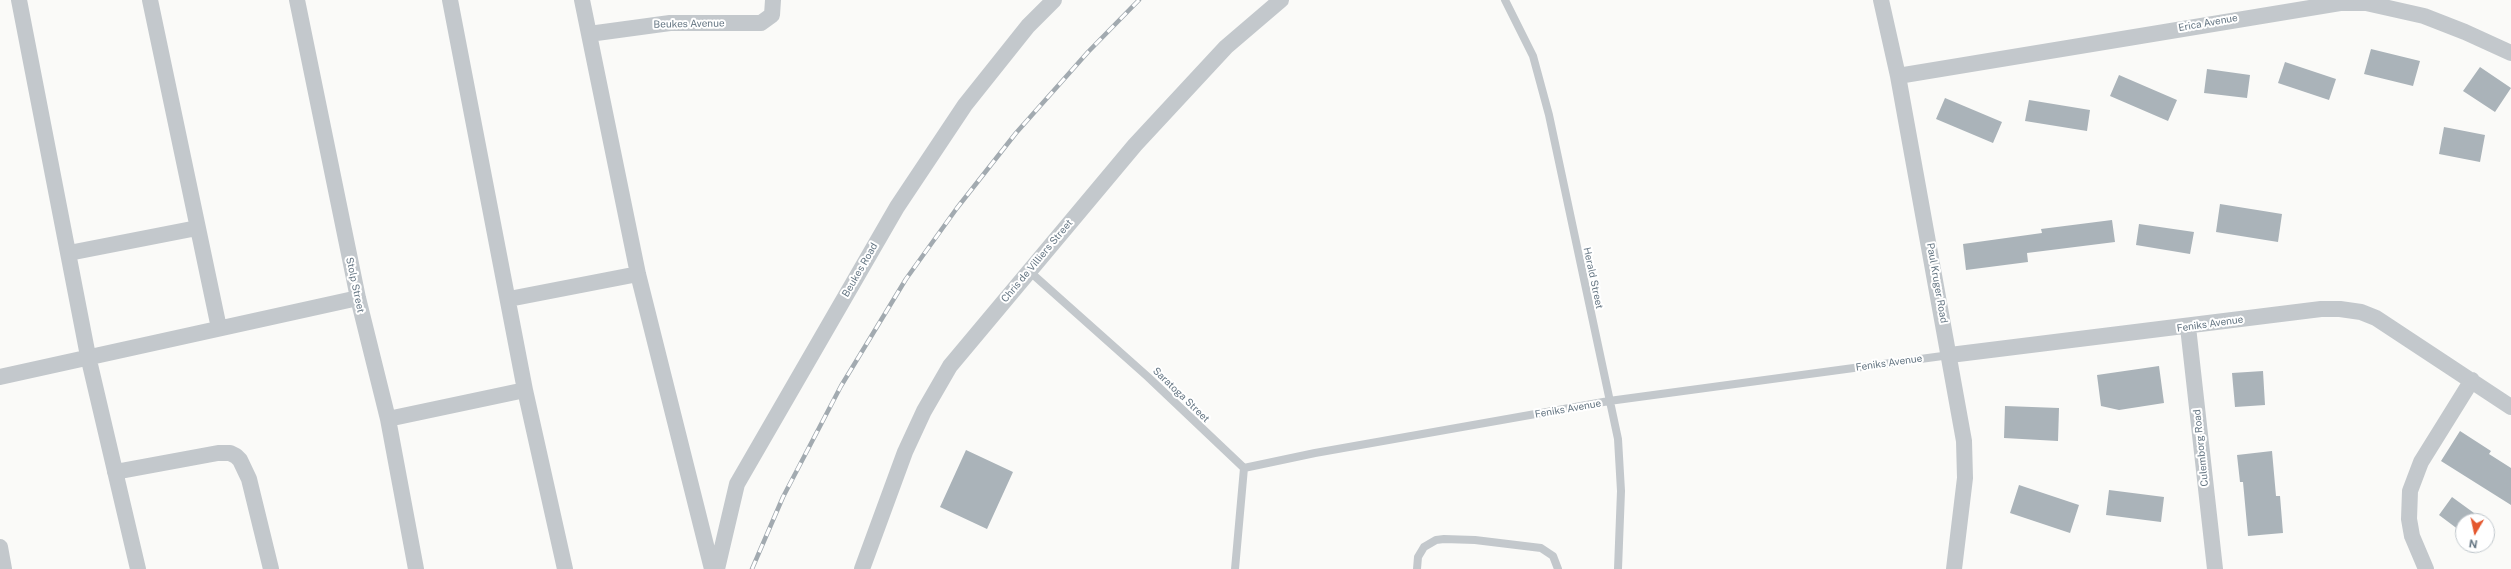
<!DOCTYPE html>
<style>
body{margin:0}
#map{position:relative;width:2511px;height:569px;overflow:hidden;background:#fafaf8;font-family:"Public Sans",sans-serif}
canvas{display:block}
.north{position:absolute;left:2455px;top:513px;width:40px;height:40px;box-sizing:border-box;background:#fff;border:1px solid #c1c8cd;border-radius:50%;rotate:189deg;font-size:11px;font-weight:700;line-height:16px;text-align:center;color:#657683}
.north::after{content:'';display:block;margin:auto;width:14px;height:18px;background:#e4572e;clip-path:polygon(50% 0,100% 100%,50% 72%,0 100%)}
</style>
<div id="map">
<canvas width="2511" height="569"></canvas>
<div class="north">N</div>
</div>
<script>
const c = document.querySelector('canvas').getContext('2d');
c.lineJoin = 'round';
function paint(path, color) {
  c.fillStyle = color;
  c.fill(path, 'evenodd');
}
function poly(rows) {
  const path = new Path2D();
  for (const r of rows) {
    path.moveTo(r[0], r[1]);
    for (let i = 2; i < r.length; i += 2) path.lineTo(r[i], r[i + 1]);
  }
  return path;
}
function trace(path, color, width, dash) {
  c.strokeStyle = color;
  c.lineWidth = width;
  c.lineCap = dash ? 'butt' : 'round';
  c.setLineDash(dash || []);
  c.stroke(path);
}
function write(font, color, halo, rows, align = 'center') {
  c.font = font + ' "Public Sans",sans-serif';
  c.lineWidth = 4;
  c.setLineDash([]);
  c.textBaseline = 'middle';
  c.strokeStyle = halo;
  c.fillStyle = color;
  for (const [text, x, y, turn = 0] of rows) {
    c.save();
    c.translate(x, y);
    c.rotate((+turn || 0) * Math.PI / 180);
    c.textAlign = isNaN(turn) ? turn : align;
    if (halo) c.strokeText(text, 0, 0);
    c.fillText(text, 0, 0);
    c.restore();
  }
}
const building = poly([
 [2371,49,2420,61,2413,86,2364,74],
 [2285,62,2336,79,2329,100,2278,83],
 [2480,67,2511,88,2495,112,2463,91],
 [2207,69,2250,75,2247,98,2204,93],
 [2119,75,2177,100,2168,121,2110,96],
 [1945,98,2002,122,1993,143,1936,119],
 [2029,100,2090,110,2087,131,2025,121],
 [2444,127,2485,135,2480,162,2439,154],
 [2220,204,2282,214,2278,242,2216,232],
 [2112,220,2115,242,2027,253,2028,262,1966,270,1963,244,2042,233,2041,229],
 [2139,224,2194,232,2190,254,2136,245],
 [2159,366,2164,403,2119,410,2101,406,2097,375],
 [2263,371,2265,405,2235,407,2232,373],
 [2005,406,2059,408,2058,441,2004,438],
 [2460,431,2491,451,2489,454,2511,468,2511,505,2441,461],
 [966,450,1013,472,987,529,940,507],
 [2272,451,2276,496,2280,496,2283,533,2248,536,2243,482,2240,482,2237,455],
 [2019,485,2079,505,2070,533,2010,513],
 [2109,490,2164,497,2161,522,2106,515],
 [2452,497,2485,521,2463,521,2463,533,2439,515]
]);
const lane = poly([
 [1505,0,1533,56,1549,115,1618,439,1621,491,1618,569],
 [1029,271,1148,377,1244,468],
 [1244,468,1315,453,1609,401,1950,355],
 [1235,569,1244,468],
 [1417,569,1418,557,1424,547,1436,540,1444,539,1475,540,1541,548,1553,556,1558,569]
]);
const street = poly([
 [19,0,88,356,138,569],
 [150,0,219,328],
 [297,0,358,298,388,419,416,569],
 [450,0,525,390,565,569],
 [582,0,638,274,712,569],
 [1881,0,1898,76,1964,441,1965,478,1954,569],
 [589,34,670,23,761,23,772,15,773,0],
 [1898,76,2340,3,2366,3,2424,16,2465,32,2511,53],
 [69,253,197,228],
 [509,299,638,274],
 [2188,327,2215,569],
 [1950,355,2321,309,2340,309,2361,312,2376,318,2511,407],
 [0,377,358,298],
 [388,419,525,390],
 [115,472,218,453,230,453,236,456,240,460,249,479,271,569],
 [0,547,4,569],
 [717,569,737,484,897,207,965,105,1028,26,1054,0],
 [862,569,905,452,924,411,950,366,1135,145,1226,47,1281,0],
 [2426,569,2412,536,2409,519,2410,491,2421,462,2472,380]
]);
const rail = poly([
 [752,569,783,497,841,386,906,279,957,208,1016,133,1088,52,1139,0]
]);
const streetNames = [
 ["Erica Avenue",2208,23,-10],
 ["Beukes Avenue",689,24,-1],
 ["Chris de Villiers Street",1037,261,-50],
 ["Beukes Road",860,270,-60],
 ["Herald Street",1593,278,78],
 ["Paul Kruger Road",1937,283,80],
 ["Stolp Street",355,285,78],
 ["Feniks Avenue",2210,324,-8],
 ["Feniks Avenue",1889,363,-8],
 ["Saratoga Street",1181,395,44],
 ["Feniks Avenue",1568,409,-10],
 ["Culemborg Road",2201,448,-96]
];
paint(building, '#aab3b9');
trace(lane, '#c3c8cc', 8);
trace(street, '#c3c8cc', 16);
trace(rail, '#a2aab0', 4.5);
trace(rail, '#fff', 3, [9]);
write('10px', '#657683', '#fff', streetNames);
</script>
